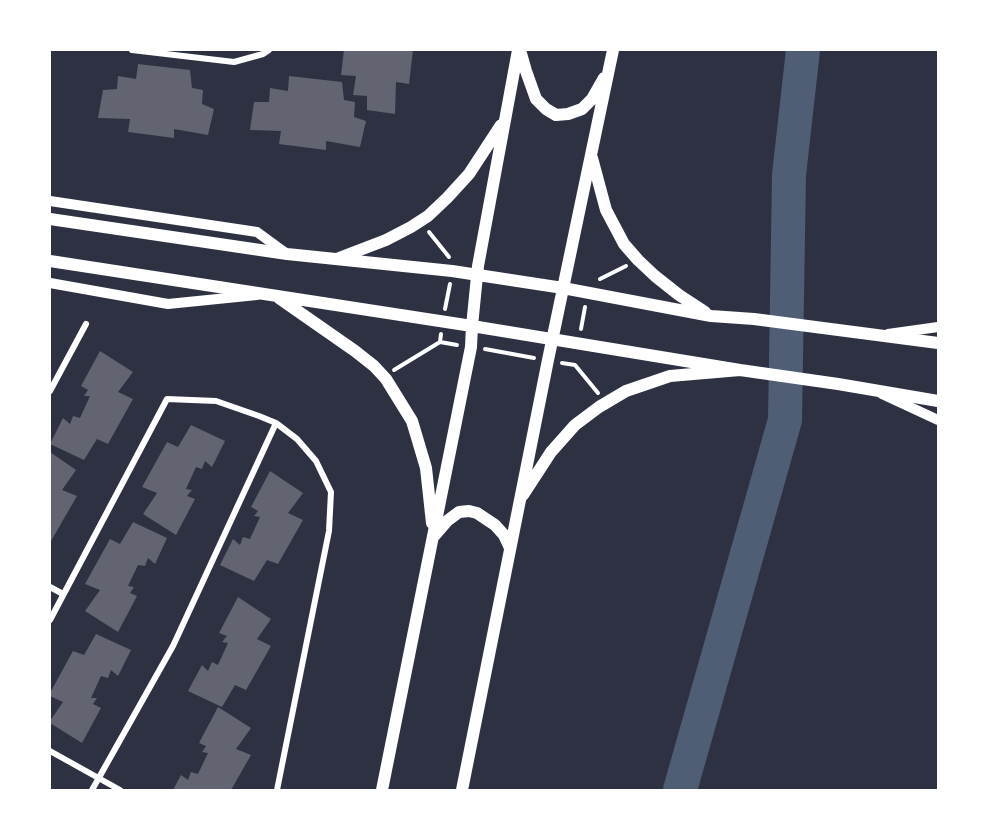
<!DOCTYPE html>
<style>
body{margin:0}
#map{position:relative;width:988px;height:840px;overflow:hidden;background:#2d3142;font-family:"Fira Sans Condensed",sans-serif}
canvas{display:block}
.frame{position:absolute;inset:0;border:51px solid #fff;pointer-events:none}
</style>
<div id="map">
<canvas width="988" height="840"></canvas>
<div class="frame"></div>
</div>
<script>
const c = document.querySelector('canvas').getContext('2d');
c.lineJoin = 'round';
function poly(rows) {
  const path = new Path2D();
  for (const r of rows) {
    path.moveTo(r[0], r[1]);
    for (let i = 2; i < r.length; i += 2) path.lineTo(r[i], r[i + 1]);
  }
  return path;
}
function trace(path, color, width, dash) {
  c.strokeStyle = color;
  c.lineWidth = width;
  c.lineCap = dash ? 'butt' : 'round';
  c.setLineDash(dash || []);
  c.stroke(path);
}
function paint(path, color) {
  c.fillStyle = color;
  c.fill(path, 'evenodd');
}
const river = poly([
 [680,790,785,420,789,175,803,50]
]);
const building = poly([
 [344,50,413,50,409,84,396,82,395,114,367,110,367,96,353,95,356,76,341,75],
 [138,64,190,70,192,88,203,90,202,104,214,109,208,135,174,129,174,138,128,132,130,119,98,118,103,90,117,89,118,76,136,79],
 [289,76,342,82,344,100,355,102,354,117,366,121,360,147,326,141,326,150,279,144,281,131,250,130,254,102,269,102,270,88,288,91],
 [100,351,133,372,118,392,133,399,108,444,97,439,84,460,50,444,63,418,70,424,73,416,80,418,90,396,84,396,88,390,81,386],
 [191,425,225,441,212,467,205,461,202,469,196,467,186,489,192,490,187,496,195,499,176,535,143,514,157,493,142,487,167,442,178,447],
 [50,452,76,470,62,490,77,496,51,541,50,540],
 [270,471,303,493,288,513,303,520,278,564,267,560,254,581,220,565,233,539,240,545,243,537,250,539,260,517,254,516,258,511,251,507],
 [133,522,167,538,155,564,148,558,145,566,138,565,128,586,134,587,130,593,137,596,118,632,85,611,100,590,85,584,110,539,120,544],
 [238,597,271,619,257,639,271,646,246,690,235,685,222,707,188,691,202,665,208,671,212,662,218,665,228,643,222,642,227,636,219,633],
 [96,634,131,650,118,676,111,670,108,678,101,676,91,698,97,698,93,704,101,708,82,743,50,723,50,721,63,702,50,696,50,693,73,651,84,655],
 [218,707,251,728,236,749,251,755,231,790,173,790,181,775,188,780,191,772,198,774,208,753,202,752,206,746,199,743]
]);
const path = poly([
 [429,232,449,257],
 [600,279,626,266],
 [445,309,450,284],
 [581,329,585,307],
 [441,334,440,342,457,345],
 [485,349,534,358],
 [562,363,575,365,598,393],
 [394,370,440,342]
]);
const minor = poly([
 [132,50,234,62,263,54,269,50],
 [50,391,86,324],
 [50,587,63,594],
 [50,620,167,399,216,401,259,416,276,423,297,439,316,461,331,492,329,531,277,790],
 [50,751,120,790],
 [92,790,173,646,276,423]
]);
const tertiary = poly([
 [50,201,257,232,287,254],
 [50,283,168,304,257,295],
 [888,334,938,327],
 [882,394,938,420]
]);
const secondary = poly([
 [520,50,526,71,536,99,546,109,556,115,568,114,582,109,592,99,604,78],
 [592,158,606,210,624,244,638,260,655,276,679,295,705,312],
 [50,219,287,254,452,271,563,288,711,316,754,319,938,343],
 [339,258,386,240,411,227,428,216,447,198,469,174,501,125],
 [50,261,472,326,740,370],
 [279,298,355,351,374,366,386,379,412,421,418,441,426,468,432,523],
 [523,495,551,452,575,425,599,407,626,391,670,376,740,370,838,384,938,401],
 [434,536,447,521,459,512,469,511,477,513,495,525,504,535,510,548],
 [382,790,471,347,472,326,478,266,518,50],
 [462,790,548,360,613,50]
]);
trace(river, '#4f5d75', 34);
paint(building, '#626471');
trace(path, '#fff', 4);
trace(minor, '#fff', 6);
trace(tertiary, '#fff', 10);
trace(secondary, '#fff', 12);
</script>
